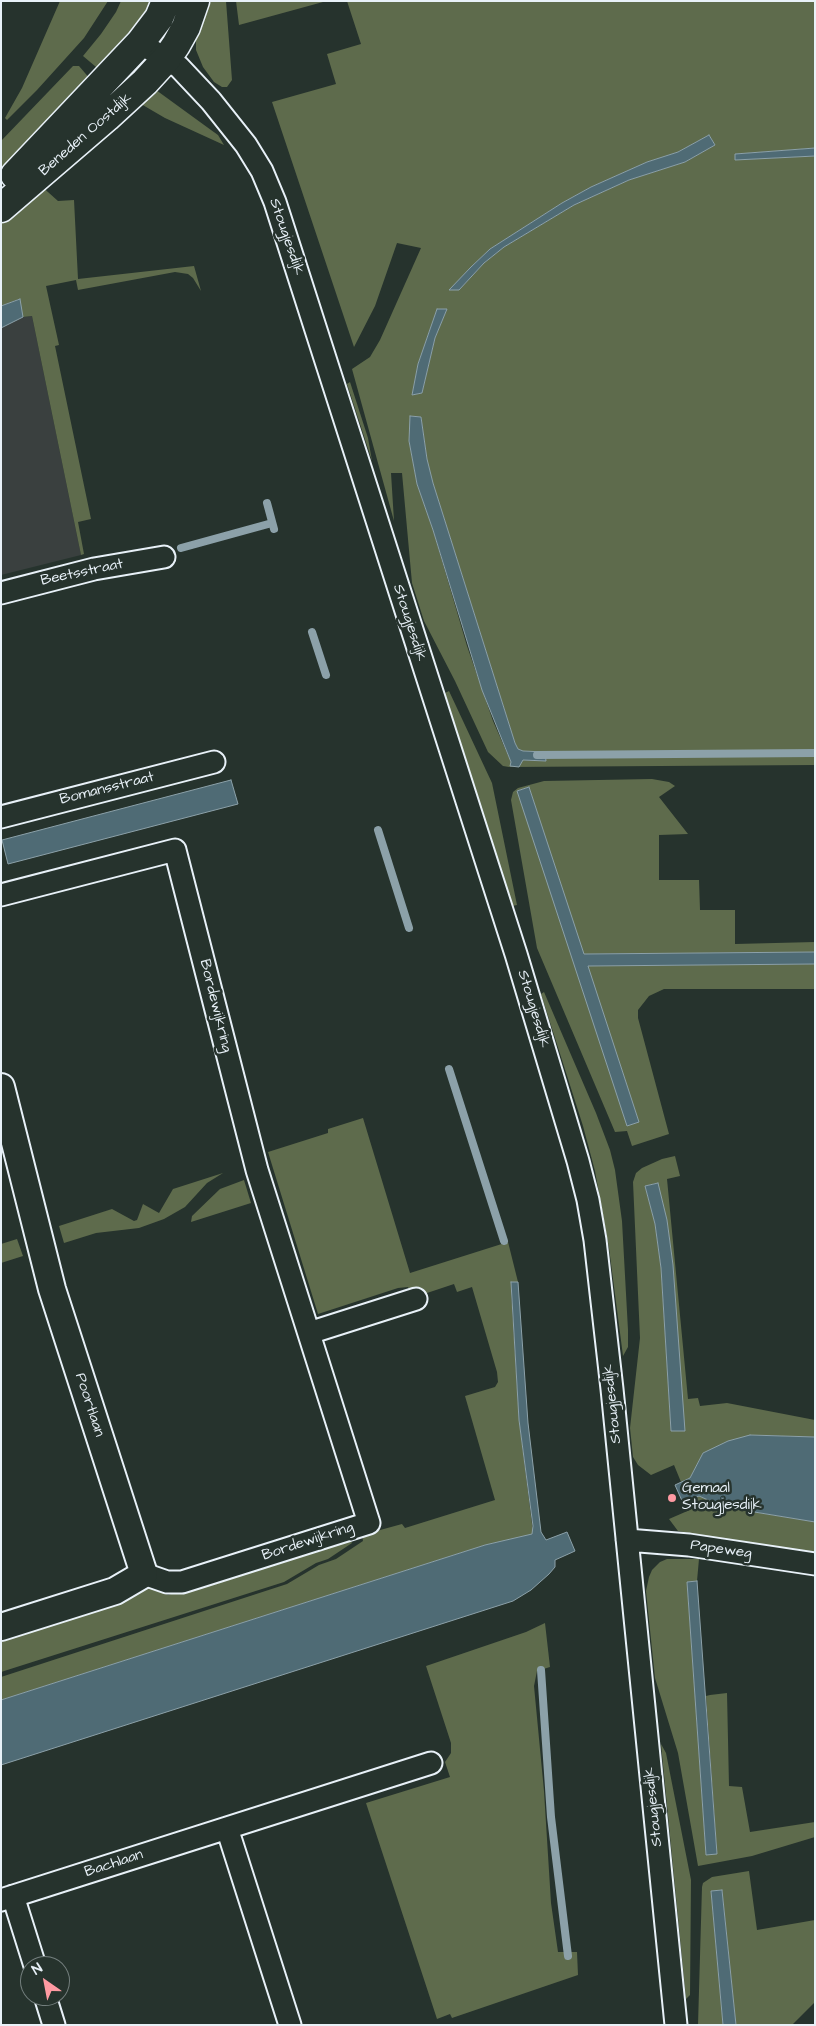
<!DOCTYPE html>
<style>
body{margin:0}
#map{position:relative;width:816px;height:2026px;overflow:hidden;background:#26332d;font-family:"Architects Daughter",sans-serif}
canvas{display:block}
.frame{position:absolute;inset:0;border:2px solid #e8f1f8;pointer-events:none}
.north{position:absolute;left:20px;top:1956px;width:50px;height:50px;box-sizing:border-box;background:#26332d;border:1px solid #747f7e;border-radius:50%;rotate:327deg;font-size:14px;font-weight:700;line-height:20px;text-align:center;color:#e8f1f8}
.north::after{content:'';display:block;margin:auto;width:18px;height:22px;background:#ff9aa2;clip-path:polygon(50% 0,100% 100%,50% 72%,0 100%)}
</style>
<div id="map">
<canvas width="816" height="2026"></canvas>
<div class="frame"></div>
<div class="north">N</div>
</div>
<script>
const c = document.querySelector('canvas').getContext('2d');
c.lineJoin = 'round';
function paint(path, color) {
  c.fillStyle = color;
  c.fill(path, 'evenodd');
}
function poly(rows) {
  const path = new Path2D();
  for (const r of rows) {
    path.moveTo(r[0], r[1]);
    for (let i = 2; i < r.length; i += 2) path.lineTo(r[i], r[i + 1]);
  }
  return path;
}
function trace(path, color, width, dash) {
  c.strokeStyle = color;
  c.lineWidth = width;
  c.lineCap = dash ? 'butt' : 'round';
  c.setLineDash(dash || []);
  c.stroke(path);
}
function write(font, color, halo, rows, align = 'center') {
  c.font = font + ' "Architects Daughter",sans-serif';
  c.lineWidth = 5;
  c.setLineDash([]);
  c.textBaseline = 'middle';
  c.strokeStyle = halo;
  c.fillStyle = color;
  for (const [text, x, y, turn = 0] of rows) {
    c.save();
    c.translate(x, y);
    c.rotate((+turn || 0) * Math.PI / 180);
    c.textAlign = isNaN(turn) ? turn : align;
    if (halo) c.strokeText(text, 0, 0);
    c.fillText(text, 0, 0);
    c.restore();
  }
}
const built = poly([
 [32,316,81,555,1,575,1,328,23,317]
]);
const green = poly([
 [60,1,108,1,84,38,37,90,7,120,5,118,22,88],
 [121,1,156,1,102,72,83,56,101,34,116,12],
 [203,1,226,1,232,80,227,87,222,87,214,82,203,67,196,50,196,33],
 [236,1,323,1,323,2,239,25],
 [347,1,815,1,815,148,736,154,735,160,815,156,815,765,509,767,503,766,488,752,455,681,424,621,412,583,402,473,391,473,394,521,352,369,370,357,380,340,421,248,397,243,375,306,354,347,272,102,336,84,327,54,361,44],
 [709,135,715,145,685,162,629,180,574,205,504,247,484,263,459,290,450,290,471,267,490,249,562,203,591,187,647,162,678,152],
 [437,309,447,309,435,338,422,393,412,395,418,364],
 [411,416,421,417,427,459,433,483,515,743,518,749,523,751,545,752,545,761,523,760,511,762,493,721,467,646,433,530,417,484,409,441],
 [73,66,79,66,91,80,1,172,1,141],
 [156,90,211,130,218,135,224,145,165,118,141,104],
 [39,184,58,201,74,200,78,279,194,266,201,291,193,278,188,274,175,272,78,290,76,280,46,286,59,345,55,346,91,519,78,522,84,554,81,555,32,316,23,317,19,299,1,306,1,218],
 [350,382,368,438,372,461,347,384],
 [449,691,492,783,517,905,512,906,445,693],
 [652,779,669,782,675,786,659,797,688,834,659,835,659,880,699,880,700,910,735,910,735,944,815,942,815,952,583,954,529,787,517,791,639,1122,587,966,815,964,815,989,664,989,649,996,638,1010,638,1018,669,1134,632,1146,627,1131,615,1132,537,948,511,800,513,792,518,788,544,781],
 [544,992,596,1113,610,1150,615,1170,622,1221,628,1330,628,1347,623,1356,609,1248,595,1171,583,1126,541,994],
 [363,1118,410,1273,508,1242,518,1282,511,1282,511,1290,519,1420,533,1532,531,1535,485,1545,1,1700,1,1677,287,1584,319,1565,336,1559,363,1541,362,1535,402,1524,405,1528,495,1500,465,1396,495,1387,498,1382,497,1372,472,1287,457,1292,454,1284,412,1298,408,1287,398,1288,318,1314,268,1152,328,1133,328,1129],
 [675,1156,680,1176,667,1179,688,1399,698,1398,700,1406,727,1403,815,1420,815,1437,750,1435,703,1453,690,1478,681,1482,674,1465,651,1475,638,1465,633,1457,630,1428,640,1338,633,1182,636,1173,642,1168,662,1159],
 [657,1183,667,1220,673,1265,684,1431,671,1431,661,1268,655,1224,645,1186],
 [223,1173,207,1183,185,1207,164,1219,139,1228,96,1233,64,1243,59,1226,112,1209,134,1221,137,1220,143,1204,159,1213,173,1189],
 [244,1180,251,1203,191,1222,192,1216,220,1189],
 [17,1239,23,1256,1,1263,1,1244],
 [699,1496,724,1507,815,1522,815,1555,678,1531,669,1519,692,1509,689,1500],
 [350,1539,352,1543,328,1559,316,1563,284,1582,1,1672,1,1638,146,1586,168,1595],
 [667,1559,699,1559,697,1581,687,1582,706,1854,717,1853,706,1696,710,1695,727,1693,729,1786,742,1787,750,1832,815,1822,815,1837,752,1856,698,1866,678,1753,655,1678,646,1591,649,1577,652,1570,660,1562],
 [545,1623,550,1667,537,1671,534,1686,544,1791,551,1903,558,1952,577,1952,578,1975,452,2018,450,2014,437,2019,366,1803,450,1777,445,1762,451,1753,451,1743,426,1666,526,1632],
 [661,1744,666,1753,691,1880,690,1995,686,1999],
 [749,1871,757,1930,815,1920,815,2002,792,2025,736,2025,722,1890,711,1891,723,2025,698,2025,702,1887,703,1883,712,1877]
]);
const water = poly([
 [709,135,715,145,685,162,629,180,574,205,504,247,484,263,459,290,449,290,471,267,490,249,562,203,591,187,647,162,678,152,709,135],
 [815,148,815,156,735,160,735,154,815,148],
 [20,299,23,317,1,328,1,306,20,299],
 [437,309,447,309,435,338,422,393,412,395,418,364,437,309],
 [410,416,421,417,427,459,433,483,515,743,518,749,523,751,545,752,546,761,523,760,519,767,510,766,511,762,482,690,433,530,417,484,409,441,410,416],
 [231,780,238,804,8,864,2,840,231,780],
 [529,787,584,954,815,952,815,964,588,966,639,1122,627,1126,517,791,529,787],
 [658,1183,667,1220,673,1265,685,1431,671,1431,661,1268,655,1224,645,1186,658,1183],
 [511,1282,518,1282,528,1423,541,1532,546,1540,567,1532,575,1551,555,1560,555,1567,549,1574,531,1590,513,1601,1,1765,1,1700,485,1545,532,1534,533,1526,519,1420,511,1282],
 [750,1435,815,1437,815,1522,724,1507,699,1496,683,1503,675,1485,690,1478,703,1453,728,1441,750,1435],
 [697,1581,717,1854,706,1855,687,1582,697,1581],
 [722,1890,736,2025,723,2025,711,1891,722,1890]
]);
const stream = poly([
 [267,503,274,529],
 [181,548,272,523],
 [312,632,326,675],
 [537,755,815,753],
 [378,830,409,928],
 [449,1069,504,1241],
 [541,1670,551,1817,568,1956]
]);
const minor = poly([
 [140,43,179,67,211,101,246,145,262,171,275,202,516,954,578,1161,588,1200,595,1240,612,1389,676,2025],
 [1,593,94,569,164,557],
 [1,817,214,762],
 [1,895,175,850,257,1170,369,1523,182,1582,167,1582,144,1574],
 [309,1333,416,1299],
 [627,1540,689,1545,815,1564],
 [227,1828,290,2025],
 [13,1896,35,1966],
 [1,1900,431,1763],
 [45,1996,54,2025]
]);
const tertiary = poly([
 [1,1087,52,1289,144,1574,115,1591,1,1627]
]);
const secondary = poly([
 [15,175,140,43,159,18,166,1],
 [1,208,107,117,145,82,167,58,176,45,186,27,195,1]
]);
const markers = [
 [672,1498,5,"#ff9aa2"]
];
const streetNames = [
 ["Beneden Oostdijk",86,135,-41],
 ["Stougjesdijk",286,237,71],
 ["Beetsstraat",82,573,-12],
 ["Stougjesdijk",409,623,72],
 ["Bomansstraat",107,789,-14],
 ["Bordewijkring",215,1006,76],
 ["Stougjesdijk",533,1009,73],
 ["Stougjesdijk",613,1404,-96],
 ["Poortlaan",89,1405,72],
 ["Bordewijkring",308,1542,-18],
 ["Papeweg",721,1550,8],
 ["Stougjesdijk",654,1807,-96],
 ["Bachlaan",114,1864,-18]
];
const poiNames = [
 ["Gemaal",682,1489],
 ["Stougjesdijk",682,1506]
];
paint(built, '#3a403f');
paint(green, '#5e6b4c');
paint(water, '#4f6b75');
trace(water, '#8ca1a9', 1);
trace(stream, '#8ca1a9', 8);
trace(minor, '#e8f1f8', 25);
trace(tertiary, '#e8f1f8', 30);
trace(secondary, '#e8f1f8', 31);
trace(minor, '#26332d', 21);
trace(tertiary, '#26332d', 26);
trace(secondary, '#26332d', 28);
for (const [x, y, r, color] of markers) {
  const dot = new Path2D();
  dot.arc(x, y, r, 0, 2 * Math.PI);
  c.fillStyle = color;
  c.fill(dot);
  trace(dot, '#26332d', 2);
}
write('15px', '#e8f1f8', '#26332d', streetNames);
write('15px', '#e8f1f8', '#26332d', poiNames, 'left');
</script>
